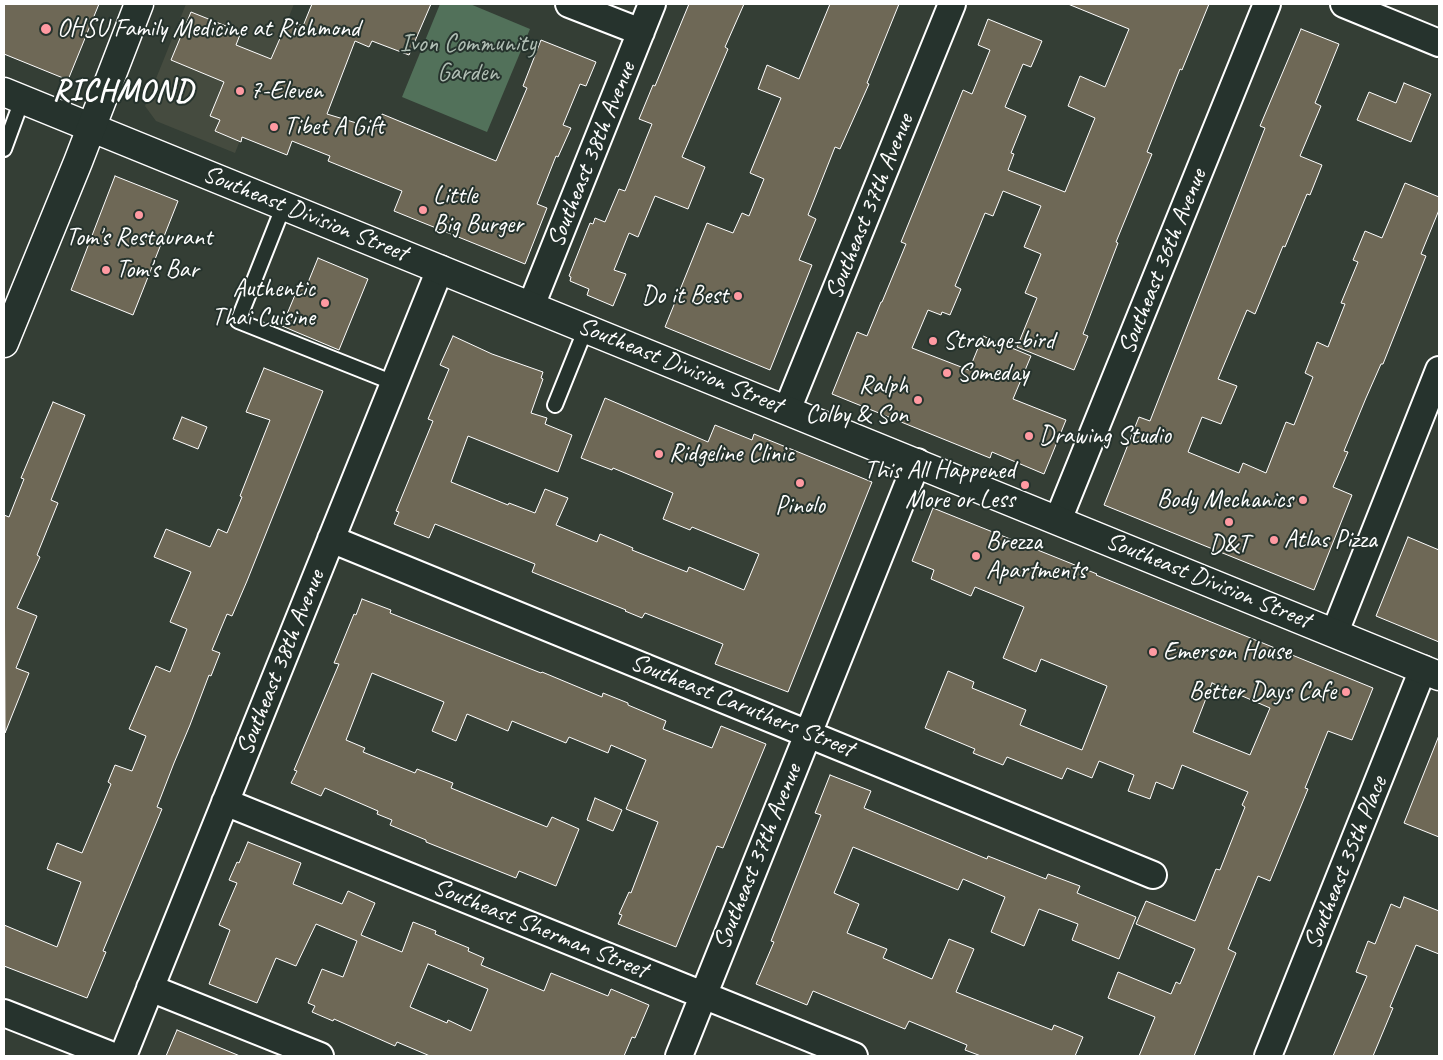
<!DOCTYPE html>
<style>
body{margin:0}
#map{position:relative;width:1443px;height:1060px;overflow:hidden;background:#343e35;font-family:Caveat,sans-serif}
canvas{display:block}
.frame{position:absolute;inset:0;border:5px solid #fff;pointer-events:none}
</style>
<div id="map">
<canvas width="1443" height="1060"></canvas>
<div class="frame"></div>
</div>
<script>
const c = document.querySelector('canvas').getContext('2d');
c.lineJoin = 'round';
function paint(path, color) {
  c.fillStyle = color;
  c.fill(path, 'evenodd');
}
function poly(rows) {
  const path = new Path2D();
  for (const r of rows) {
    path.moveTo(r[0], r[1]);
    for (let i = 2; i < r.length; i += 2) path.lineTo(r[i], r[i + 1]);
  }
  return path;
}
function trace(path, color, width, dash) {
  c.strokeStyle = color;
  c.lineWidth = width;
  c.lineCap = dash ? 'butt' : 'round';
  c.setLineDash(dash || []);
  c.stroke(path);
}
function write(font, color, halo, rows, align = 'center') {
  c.font = font + ' Caveat,sans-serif';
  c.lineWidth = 4;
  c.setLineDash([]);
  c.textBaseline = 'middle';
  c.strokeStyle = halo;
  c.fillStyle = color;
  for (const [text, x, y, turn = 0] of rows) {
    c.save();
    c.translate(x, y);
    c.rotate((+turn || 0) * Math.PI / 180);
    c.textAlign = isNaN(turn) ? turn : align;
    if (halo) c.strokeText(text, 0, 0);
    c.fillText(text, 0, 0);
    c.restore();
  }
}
const built = poly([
 [186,4,294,4,235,153,156,121,145,106]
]);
const green = poly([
 [440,4,470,4,530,29,487,132,402,97]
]);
const building = poly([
 [4,4,99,4,68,80,4,54,4,4],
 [312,4,431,4,409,55,372,41,369,47,355,41,327,114,376,129,382,114,496,161,527,88,523,86,541,40,596,62,586,86,580,84,563,125,571,128,558,157,556,156,537,204,547,208,525,264,394,211,402,191,328,161,330,156,292,141,287,155,242,137,241,142,215,131,220,120,210,116,224,82,171,60,191,12,241,32,236,45,271,59,288,20,303,26,312,4],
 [689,4,744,4,725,47,728,49,682,157,705,167,688,209,655,196,638,237,629,233,614,270,626,274,613,306,587,295,589,289,570,281,571,277,569,276,590,223,593,224,595,218,605,222,619,189,625,191,652,124,639,119,653,85,655,86,689,4],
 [830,4,899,4,867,83,869,84,840,149,835,147,808,215,816,219,799,260,812,265,770,370,665,327,707,223,733,233,742,213,749,216,764,179,750,173,781,98,758,89,767,65,799,79,830,4],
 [1068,4,1209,4,1182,70,1180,69,1147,152,1152,154,1116,242,1118,243,1083,334,1088,336,1074,370,1017,347,1037,298,1025,293,1041,254,1024,247,1041,206,1003,191,993,216,985,213,955,286,961,289,950,315,942,312,941,315,928,310,912,348,969,370,983,336,1031,356,1013,399,1066,420,1044,474,992,452,990,458,832,394,857,332,867,336,881,302,882,302,906,244,901,242,963,90,972,94,990,50,978,45,988,19,1042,41,1031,67,1023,64,1005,107,1026,116,1011,153,1014,154,1008,170,1065,192,1095,118,1068,106,1080,76,1105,87,1129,29,1068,4],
 [1301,29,1339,44,1315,103,1321,106,1300,156,1322,165,1310,195,1307,194,1285,247,1283,246,1255,314,1247,310,1218,379,1237,386,1221,424,1202,417,1188,452,1239,473,1243,463,1266,473,1286,422,1294,425,1313,377,1305,373,1317,342,1328,347,1345,304,1341,303,1358,262,1353,260,1365,231,1382,238,1405,183,1439,197,1439,210,1421,254,1426,256,1383,364,1381,364,1366,398,1344,451,1348,452,1333,487,1352,495,1314,590,1104,505,1139,417,1150,421,1265,128,1260,126,1301,29],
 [1404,83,1431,94,1411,142,1357,120,1369,92,1396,103,1404,83],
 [115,176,178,201,133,315,71,290,115,176],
 [318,258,368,279,339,350,282,326,300,283,307,285,318,258],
 [453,336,492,354,543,372,541,378,543,379,531,413,547,418,545,424,572,435,558,472,468,436,451,482,508,505,509,503,535,513,545,489,568,498,556,525,597,542,600,534,633,548,632,550,687,572,689,567,744,590,759,554,692,527,690,530,663,519,673,493,613,468,612,470,581,458,605,398,708,442,715,425,752,440,754,434,872,482,788,692,715,664,723,644,645,613,642,618,625,611,626,610,532,572,535,564,435,524,429,538,394,524,399,512,396,511,433,421,428,419,449,369,440,365,453,336],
 [264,368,323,391,247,581,232,616,227,614,212,650,220,653,211,676,209,675,190,725,174,763,157,807,162,809,103,951,106,952,87,998,4,966,4,925,57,947,81,882,47,869,57,843,82,853,111,784,108,782,115,765,132,771,146,736,129,729,156,666,170,672,187,629,170,622,191,572,154,557,166,529,210,547,218,529,227,533,242,497,240,496,270,420,246,412,264,368],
 [53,402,85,415,51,500,58,503,37,555,40,557,17,608,37,616,16,668,29,673,5,733,4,515,9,517,24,479,21,478,53,402],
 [182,417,207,427,198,449,173,439,182,417],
 [933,508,1065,561,1097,574,1096,575,1373,688,1352,740,1328,731,1305,788,1308,789,1270,881,1258,876,1228,949,1236,953,1194,1056,1139,1056,1155,1017,1108,998,1118,972,1171,994,1176,982,1180,984,1195,949,1136,924,1146,901,1195,921,1216,869,1220,870,1245,807,1242,805,1248,792,1182,765,1173,789,1156,782,1150,799,1128,791,1134,775,1099,761,1092,778,1067,768,1062,779,1007,757,1003,765,973,753,975,749,925,728,948,671,974,682,972,688,1026,710,1020,725,1082,750,1107,686,1041,659,1036,672,1003,658,1024,607,975,587,971,596,931,579,934,570,912,561,933,508],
 [1212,683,1270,708,1250,755,1193,732,1212,683],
 [1408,537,1439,550,1439,642,1376,616,1408,537],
 [362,599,391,610,390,613,541,673,542,672,602,697,603,693,628,703,628,705,666,721,663,729,712,748,721,726,766,744,723,848,717,846,676,947,618,924,622,915,619,914,629,892,631,893,658,822,626,809,646,760,611,745,608,753,569,737,566,743,512,721,508,731,467,714,456,741,432,731,444,702,372,673,346,740,365,748,363,752,415,773,417,769,453,783,451,788,547,827,552,817,579,829,556,886,519,871,516,878,426,842,426,840,390,825,392,820,377,814,378,811,325,788,321,796,291,783,297,771,294,770,339,664,334,663,354,614,356,615,362,599],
 [1438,738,1439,739,1439,837,1404,823,1438,738],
 [830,775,871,791,864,808,987,859,988,856,1046,879,1048,874,1080,886,1077,893,1136,917,1119,959,1072,940,1078,924,1039,909,1024,946,991,932,1005,897,963,879,958,890,853,847,834,893,859,904,847,933,887,949,883,958,932,979,949,939,974,949,956,992,1052,1030,1054,1025,1083,1037,1075,1056,981,1056,965,1050,967,1045,909,1021,905,1029,813,991,807,1005,756,984,774,942,771,941,821,815,815,813,830,775],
 [595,798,622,810,613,831,587,820,595,798],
 [248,842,301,863,293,884,342,904,348,891,375,903,361,935,402,952,413,922,436,931,435,934,469,948,468,951,484,958,481,965,544,991,551,973,608,996,611,989,649,1005,635,1038,632,1037,624,1056,430,1056,397,1042,395,1046,334,1019,333,1021,312,1012,315,1006,308,1003,322,969,343,977,357,941,316,924,296,966,276,958,257,1003,209,984,230,930,219,925,237,883,229,880,237,862,239,863,248,842],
 [428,964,488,989,471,1031,448,1020,447,1023,410,1007,428,964],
 [1404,897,1439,911,1439,954,1416,945,1390,1007,1393,1008,1373,1056,1333,1056,1367,976,1356,972,1368,941,1375,944,1391,904,1400,908,1404,897],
 [177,1030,240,1056,166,1056,177,1030]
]);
const lane = poly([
 [4,149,22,100],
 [284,205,238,321,394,383],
 [555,405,586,328]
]);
const street = poly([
 [569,4,641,32],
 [1344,4,1439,43],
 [531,306,652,4],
 [787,410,952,4],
 [1058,520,1267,4],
 [331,539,1153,875],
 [1335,632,1439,370],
 [225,802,854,1056],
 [150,988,320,1056],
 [4,1013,113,1056],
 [123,1056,440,269],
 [679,1056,917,462],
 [1268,1056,1423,669]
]);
const secondary = poly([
 [4,92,1439,676]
]);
const primary = poly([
 [4,343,78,162,139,4]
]);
const markers = [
 [46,29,6,"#ff9aa2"],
 [240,91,5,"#ff9aa2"],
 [274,127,5,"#ff9aa2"],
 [423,210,5,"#ff9aa2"],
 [139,215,5,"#ff9aa2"],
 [106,270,5,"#ff9aa2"],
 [738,296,5,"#ff9aa2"],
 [325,303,5,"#ff9aa2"],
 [933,341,5,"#ff9aa2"],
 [947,373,5,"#ff9aa2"],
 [918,400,5,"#ff9aa2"],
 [1029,436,5,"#ff9aa2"],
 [659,454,5,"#ff9aa2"],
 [800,483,5,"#ff9aa2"],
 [1025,485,5,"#ff9aa2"],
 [1303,500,5,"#ff9aa2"],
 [1229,522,5,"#ff9aa2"],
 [1274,540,5,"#ff9aa2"],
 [976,556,5,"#ff9aa2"],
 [1153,652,5,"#ff9aa2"],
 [1346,692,5,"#ff9aa2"]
];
const poiNames = [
 ["OHSU Family Medicine at Richmond",57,29],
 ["7-Eleven",250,91],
 ["Tibet A Gift",284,127],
 ["Little",433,196],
 ["Big Burger",433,225],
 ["Tom's Restaurant",139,238,"center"],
 ["Tom's Bar",116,270],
 ["Authentic",315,289,"right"],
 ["Thai Cuisine",315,318,"right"],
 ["Do it Best",728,296,"right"],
 ["Strange-bird",943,341],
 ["Someday",957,373],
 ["Ralph",908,386,"right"],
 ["Colby & Son",908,415,"right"],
 ["Drawing Studio",1039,436],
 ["Ridgeline Clinic",669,454],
 ["This All Happened",1015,471,"right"],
 ["More or Less",1015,500,"right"],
 ["Body Mechanics",1293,500,"right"],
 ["Pinolo",800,506,"center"],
 ["Atlas Pizza",1284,540],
 ["Brezza",986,542],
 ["Apartments",986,571],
 ["D&T",1229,545,"center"],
 ["Emerson House",1163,652],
 ["Better Days Cafe",1336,692,"right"]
];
const parkNames = [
 ["Ivon Community",468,44],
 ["Garden",468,73]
];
const streetNames = [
 ["Southeast 38th Avenue",592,155,-68],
 ["Southeast 37th Avenue",870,207,-68],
 ["Southeast Division Street",305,214,22],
 ["Southeast 36th Avenue",1163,262,-68],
 ["Southeast Division Street",680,366,22],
 ["Southeast Division Street",1208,581,22],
 ["Southeast 38th Avenue",281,663,-68],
 ["Southeast Caruthers Street",742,706,22],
 ["Southeast 37th Avenue",758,857,-68],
 ["Southeast 35th Place",1346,863,-68],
 ["Southeast Sherman Street",540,929,22]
];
const districtNames = [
 ["RICHMOND",123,92]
];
paint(built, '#454b3f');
paint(green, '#52715a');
paint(building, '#6e6856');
trace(building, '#fff', 1);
trace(lane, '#fff', 18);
trace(street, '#fff', 30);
trace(secondary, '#fff', 31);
trace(primary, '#fff', 31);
trace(lane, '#26332d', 14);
trace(street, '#26332d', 26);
trace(secondary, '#26332d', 28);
trace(primary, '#26332d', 28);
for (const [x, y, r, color] of markers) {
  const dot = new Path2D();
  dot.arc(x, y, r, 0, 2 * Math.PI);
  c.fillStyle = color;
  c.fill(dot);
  trace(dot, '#26332d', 2);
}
write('25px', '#fff', '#26332d', poiNames, 'left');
write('25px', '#b1bfb5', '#26332d', parkNames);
write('25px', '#fff', '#26332d', streetNames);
c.letterSpacing = '1px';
write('bold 30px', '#fff', '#26332d', districtNames);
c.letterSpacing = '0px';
</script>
